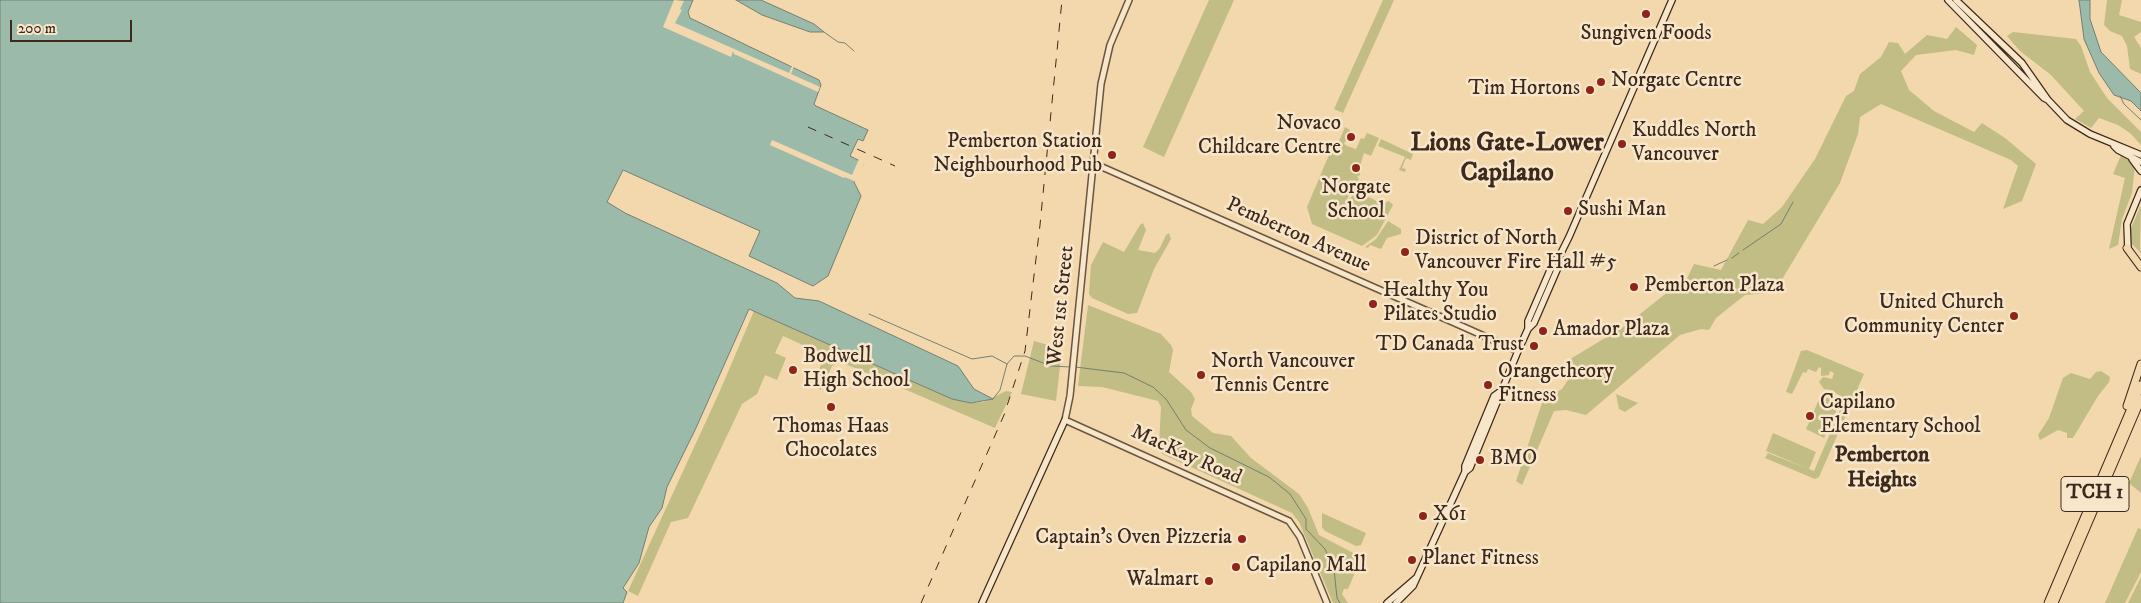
<!DOCTYPE html>
<style>
body{margin:0}
#map{position:relative;width:2141px;height:603px;overflow:hidden;background:#f3d8ad;font-family:"IM FELL DW Pica",serif}
canvas{display:block}
.scale{position:absolute;left:10px;top:20px;width:122px;height:22px;box-sizing:border-box;border:2px solid #3d291d;border-top:0;padding-left:6px;font-size:15px;line-height:18px;white-space:nowrap;color:#3d291d;-webkit-text-stroke:4px #f7e6ca;paint-order:stroke}
</style>
<div id="map">
<canvas width="2141" height="603"></canvas>
<div class="scale">200 m</div>
</div>
<script>
const c = document.querySelector('canvas').getContext('2d');
c.lineJoin = 'round';
function paint(path, color) {
  c.fillStyle = color;
  c.fill(path, 'evenodd');
}
function poly(rows) {
  const path = new Path2D();
  for (const r of rows) {
    path.moveTo(r[0], r[1]);
    for (let i = 2; i < r.length; i += 2) path.lineTo(r[i], r[i + 1]);
  }
  return path;
}
function trace(path, color, width, dash) {
  c.strokeStyle = color;
  c.lineWidth = width;
  c.lineCap = dash ? 'butt' : 'round';
  c.setLineDash(dash || []);
  c.stroke(path);
}
function write(font, color, halo, rows, align = 'center') {
  c.font = font + ' "IM FELL DW Pica",serif';
  c.lineWidth = 5;
  c.setLineDash([]);
  c.textBaseline = 'middle';
  c.strokeStyle = halo;
  c.fillStyle = color;
  for (const [text, x, y, turn = 0] of rows) {
    c.save();
    c.translate(x, y);
    c.rotate((+turn || 0) * Math.PI / 180);
    c.textAlign = isNaN(turn) ? turn : align;
    if (halo) c.strokeText(text, 0, 0);
    c.fillText(text, 0, 0);
    c.restore();
  }
}
const green = poly([
 [1209,0,1234,0,1164,157,1143,147],
 [1383,0,1394,0,1343,113,1334,109],
 [2107,0,2122,0,2119,15,2141,22,2141,32,2134,37,2141,48,2141,74,2130,69,2127,46,2122,36,2110,31,2104,25],
 [1956,27,1977,45,1974,55,1956,50,1916,55,1901,71,1909,90,1934,111,1974,132,1982,123,2005,138,2036,164,2022,201,2003,209,2018,166,2011,160,1881,104,1860,117,1858,134,1840,183,1781,281,1768,293,1745,295,1716,318,1709,330,1701,329,1680,335,1586,415,1566,410,1554,411,1522,485,1516,481,1543,400,1562,389,1570,377,1576,376,1576,371,1566,367,1567,361,1625,326,1669,291,1680,293,1694,264,1721,270,1748,220,1763,224,1782,207,1815,159,1846,96,1854,91,1860,74,1881,57,1889,42,1898,43,1905,54,1927,35,1947,39],
 [2013,32,2076,39,2081,46,2090,72,2107,98,2141,132,2141,145,2130,133,2118,125,2099,118,2091,128,2075,119,2084,111,2051,75,2020,51,2007,36],
 [1345,127,1350,130,1344,144,1347,146,1356,149,1361,138,1364,139,1367,133,1379,138,1371,156,1364,153,1360,166,1360,175,1357,177,1359,179,1347,199,1351,198,1360,180,1370,184,1365,195,1382,204,1389,201,1393,205,1377,235,1362,246,1312,224,1307,207,1334,143,1339,141],
 [1381,139,1413,154,1411,160,1406,158,1402,168,1406,169,1405,172,1399,170,1405,157,1378,146],
 [2121,155,2135,165,2132,193,2122,219,2118,245,2109,249,2125,178,2113,174],
 [2141,205,2140,247,2141,253,2129,241,2131,228],
 [1388,221,1401,229,1401,234,1387,238,1381,249,1370,245,1368,248,1365,247,1376,239],
 [1143,223,1146,230,1138,250,1155,253,1160,248,1166,235,1169,233,1171,239,1154,269,1137,313,1128,314,1092,298,1089,294,1091,265,1103,242,1124,252,1140,225],
 [1088,305,1161,334,1171,345,1173,350,1169,372,1191,392,1195,399,1191,409,1192,416,1213,433,1231,436,1251,458,1299,494,1308,508,1319,535,1357,555,1359,563,1348,589,1344,589,1342,594,1348,603,1333,603,1299,522,1292,513,1162,454,1159,445,1161,407,1158,401,1102,387,1078,386],
 [754,311,952,399,971,403,984,402,1006,391,1012,392,995,428,841,362,832,366,821,390,812,386,825,355,783,336,775,353,786,358,777,380,765,375,757,394,742,404,688,518,671,522,638,596,628,591,719,393],
 [1034,341,1059,348,1061,358,1056,401,1021,394],
 [1807,350,1864,374,1819,477,1815,479,1765,458,1768,453,1814,471,1843,403,1842,397,1831,390,1824,389,1819,382,1823,377,1832,379,1834,373,1830,371,1829,375,1821,376,1821,368,1819,367,1816,372,1808,369,1806,373,1803,372,1792,394,1786,392,1801,351],
 [2101,371,2110,377,2109,382,2098,396,2073,438,2067,438,2067,433,2058,430,2040,440,2038,435,2049,418,2063,378,2071,373,2090,379,2096,372],
 [1616,394,1638,403,1625,412,1619,409],
 [1821,395,1840,403,1824,438,1806,429],
 [1773,433,1816,452,1809,469,1766,451],
 [2141,456,2141,493,2129,483],
 [1322,513,1366,533,1361,545,1356,546,1325,531,1322,527],
 [2138,528,2141,529,2141,572,2125,603,2105,603],
 [2141,577,2141,603,2128,603]
]);
const water = poly([
 [0,0,693,0,688,12,690,18,819,80,821,85,814,104,816,106,868,130,863,141,858,139,850,156,864,163,854,182,861,196,828,276,813,286,749,256,760,231,623,170,607,202,625,213,777,283,795,298,819,301,958,366,974,389,993,399,971,403,952,399,749,309,696,428,667,487,662,508,649,527,639,563,623,588,627,592,623,603,0,603,0,0],
 [736,0,761,0,814,24,824,32,810,32,762,15,736,0],
 [2079,0,2090,0,2090,19,2101,52,2141,93,2141,111,2131,101,2114,95,2099,73,2084,39,2079,0]
]);
const pier = poly([
 [674,0,684,1,680,9,682,10,675,23,789,73,792,66,794,66,791,74,820,87,818,92,734,54,733,51,731,57,663,27],
 [772,140,852,175,859,159,865,162,856,182,845,177,844,178,770,145]
]);
const stream = poly([
 [824,32,838,42,845,43,854,51],
 [2120,96,2124,104,2141,120],
 [1743,250,1781,224,1793,202],
 [1732,258,1739,253],
 [1714,266,1727,260],
 [869,314,972,359,992,356,1007,364],
 [1075,367,1124,373,1153,387,1166,399,1186,430,1210,448,1269,477,1290,494,1306,519,1306,529,1325,549,1334,569,1337,598,1340,603],
 [993,399,1000,390,1007,364,1014,356,1025,356,1051,366,1071,367]
]);
const tertiary = poly([
 [1129,0,1110,45,1101,84,1070,396,1065,420,1289,521,1300,537,1327,603],
 [1093,163,1518,351]
]);
const secondary = poly([
 [1948,0,2044,98,2048,100],
 [1956,0,2022,63,2048,100,2067,120,2090,134,2141,155],
 [2114,146,2118,150,2141,162],
 [2132,159,2141,171],
 [2128,249,2127,224,2141,190],
 [1528,329,1528,321,1554,261,1559,257,1569,237,1672,0],
 [1465,472,1465,466,1494,396,1501,391],
 [982,603,1065,420],
 [1387,603,1416,578],
 [1396,603,1413,586,1465,472,1470,468,1518,351,1528,329,1534,323,1560,263,1559,257]
]);
const motorway = poly([
 [2127,248,2141,267],
 [2127,406,2141,364],
 [2048,603,2141,385],
 [2054,603,2141,399]
]);
const rail = poly([
 [808,127,895,166],
 [921,603,1004,415,1025,351,1040,225,1062,0]
]);
const markers = [
 [1646,14,5,"#8f2418"],
 [1601,82,5,"#8f2418"],
 [1590,90,5,"#8f2418"],
 [1351,137,5,"#8f2418"],
 [1622,144,5,"#8f2418"],
 [1112,155,5,"#8f2418"],
 [1356,168,5,"#8f2418"],
 [1568,211,5,"#8f2418"],
 [1405,252,5,"#8f2418"],
 [1634,287,5,"#8f2418"],
 [1373,304,5,"#8f2418"],
 [2014,316,5,"#8f2418"],
 [1543,331,5,"#8f2418"],
 [1534,346,5,"#8f2418"],
 [793,370,5,"#8f2418"],
 [1201,375,5,"#8f2418"],
 [1488,385,5,"#8f2418"],
 [831,407,5,"#8f2418"],
 [1810,416,5,"#8f2418"],
 [1480,460,5,"#8f2418"],
 [1423,516,5,"#8f2418"],
 [1242,539,5,"#8f2418"],
 [1412,560,5,"#8f2418"],
 [1236,567,5,"#8f2418"],
 [1209,581,5,"#8f2418"]
];
const shields = [
 [2095,494,68]
];
const shieldNames = [
 ["TCH 1",2095,494]
];
const poiNames = [
 ["Sungiven Foods",1646,35,"center"],
 ["Norgate Centre",1611,82],
 ["Tim Hortons",1580,90,"right"],
 ["Novaco",1341,125,"right"],
 ["Childcare Centre",1341,149,"right"],
 ["Kuddles North",1632,132],
 ["Vancouver",1632,156],
 ["Pemberton Station",1102,143,"right"],
 ["Neighbourhood Pub",1102,167,"right"],
 ["Norgate",1356,189,"center"],
 ["School",1356,213,"center"],
 ["Sushi Man",1578,211],
 ["District of North",1415,240],
 ["Vancouver Fire Hall #5",1415,264],
 ["Pemberton Plaza",1644,287],
 ["Healthy You",1383,292],
 ["Pilates Studio",1383,316],
 ["United Church",2004,304,"right"],
 ["Community Center",2004,328,"right"],
 ["Amador Plaza",1553,331],
 ["TD Canada Trust",1524,346,"right"],
 ["Bodwell",803,358],
 ["High School",803,382],
 ["North Vancouver",1211,363],
 ["Tennis Centre",1211,387],
 ["Orangetheory",1498,373],
 ["Fitness",1498,397],
 ["Capilano",1820,404],
 ["Elementary School",1820,428],
 ["Thomas Haas",831,428,"center"],
 ["Chocolates",831,452,"center"],
 ["BMO",1490,460],
 ["X61",1433,516],
 ["Captain's Oven Pizzeria",1232,539,"right"],
 ["Planet Fitness",1422,560],
 ["Capilano Mall",1246,567],
 ["Walmart",1199,581,"right"]
];
const streetNames = [
 ["Pemberton Avenue",1298,236,24],
 ["West 1st Street",1062,306,-84],
 ["MacKay Road",1186,456,24]
];
const neighbourhoodNames = [
 ["Pemberton",1882,456],
 ["Heights",1882,481]
];
const districtNames = [
 ["Lions Gate-Lower",1507,145],
 ["Capilano",1507,175]
];
paint(green, '#c2bc85');
paint(water, '#9bbaaa');
trace(water, '#758072', 1);
paint(pier, '#f3d8ad');
trace(stream, '#758072', 1);
trace(tertiary, '#6a5541', 8);
trace(secondary, '#3d291d', 8);
trace(motorway, '#3d291d', 9);
trace(tertiary, '#f7e6ca', 5);
trace(secondary, '#f7e6ca', 5.5);
trace(motorway, '#f3d8ad', 7);
trace(rail, '#3d291d', 1, [9, 9]);
for (const [x, y, r, color] of markers) {
  const dot = new Path2D();
  dot.arc(x, y, r, 0, 2 * Math.PI);
  c.fillStyle = color;
  c.fill(dot);
  trace(dot, '#f7e6ca', 2);
}
for (const [x, y, w] of shields) {
  const box = new Path2D();
  box.roundRect(x - w / 2, y - 17.5, w, 35, 4);
  c.fillStyle = '#f7e6ca';
  c.fill(box);
  trace(box, '#3d291d', 1);
}
write('bold 20px', '#3d291d', null, shieldNames);
write('21px', '#3d291d', '#f7e6ca', poiNames, 'left');
write('21px', '#3d291d', '#f7e6ca', streetNames);
write('bold 22px', '#3d291d', '#f7e6ca', neighbourhoodNames);
write('bold 26px', '#3d291d', '#f7e6ca', districtNames);
</script>
